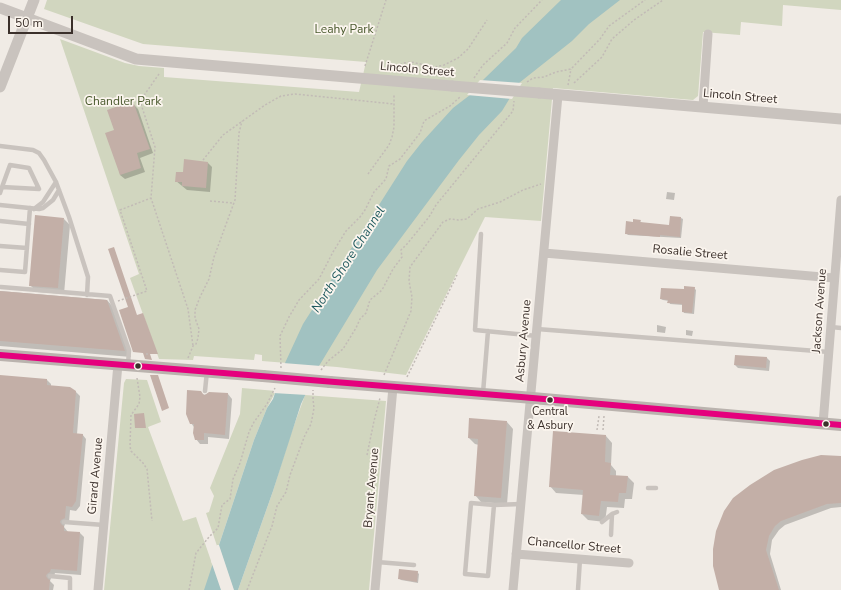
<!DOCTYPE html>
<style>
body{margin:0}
#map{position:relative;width:841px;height:590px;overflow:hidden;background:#f0ebe5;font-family:"Nunito Sans",sans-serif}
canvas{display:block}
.scale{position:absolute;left:8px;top:16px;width:65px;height:18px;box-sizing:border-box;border:2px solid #3b302b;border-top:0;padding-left:5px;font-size:12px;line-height:14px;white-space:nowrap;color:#3b302b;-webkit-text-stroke:3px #fbf5ee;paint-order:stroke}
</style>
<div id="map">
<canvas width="841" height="590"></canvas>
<div class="scale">50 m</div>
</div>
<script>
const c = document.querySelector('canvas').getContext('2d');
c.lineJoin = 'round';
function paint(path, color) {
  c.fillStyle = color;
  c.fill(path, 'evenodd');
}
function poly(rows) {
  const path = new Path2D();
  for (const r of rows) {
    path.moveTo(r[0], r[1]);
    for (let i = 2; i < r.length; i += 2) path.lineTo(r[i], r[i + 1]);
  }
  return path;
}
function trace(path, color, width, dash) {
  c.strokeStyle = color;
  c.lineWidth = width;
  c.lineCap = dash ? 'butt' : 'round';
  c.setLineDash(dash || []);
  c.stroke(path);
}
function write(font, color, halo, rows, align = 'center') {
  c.font = font + ' "Nunito Sans",sans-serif';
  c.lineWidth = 3.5;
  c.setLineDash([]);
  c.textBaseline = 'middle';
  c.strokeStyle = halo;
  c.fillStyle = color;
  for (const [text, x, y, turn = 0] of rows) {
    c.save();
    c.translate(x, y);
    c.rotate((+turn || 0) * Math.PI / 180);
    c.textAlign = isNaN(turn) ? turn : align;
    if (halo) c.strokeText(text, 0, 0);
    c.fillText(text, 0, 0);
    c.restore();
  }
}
const green = poly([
 [47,0,841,0,841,10,783,5,782,26,741,22,740,35,703,32,698,96,693,100,553,88,541,221,485,217,406,375,337,367,262,361,262,355,255,354,254,360,194,356,193,360,159,359,130,278,139,274,60,39,125,63,139,66,164,68,164,77,359,92,366,62,143,44,44,9],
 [126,379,147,380,161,422,148,427,183,521,196,517,221,590,104,590,124,383],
 [242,388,276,391,267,408,254,440,219,545,217,546,206,513,209,512,214,496,210,488,240,414],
 [305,395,386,401,369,590,238,590,273,491,289,439]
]);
const water = poly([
 [561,0,620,0,589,24,572,41,519,83,502,111,479,135,459,160,377,270,319,366,301,404,273,491,238,590,204,590,254,440,267,408,273,399,285,363,303,324,407,161,422,142,453,108,470,95,483,80,516,48,522,38]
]);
const pier = poly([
 [480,80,522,83,512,99,467,95],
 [283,363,321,366,307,395,273,393],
 [217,545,219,545,234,590,221,590,211,561]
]);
const shadow = poly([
 [127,104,129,106,134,105,138,109,153,153,140,158,145,172,125,179,120,175,115,131],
 [208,163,212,167,210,192,187,190,176,181,184,173],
 [667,192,675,193,674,200,666,199],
 [681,218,683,219,681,238,628,235,626,233,634,223,640,221,642,223,670,226],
 [64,219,70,225,64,294,37,292,30,285],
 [694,288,696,290,694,314,684,313,683,311,683,305,670,304,669,301,663,300,661,299],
 [0,291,107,300,113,307,131,357,0,346],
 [657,325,666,327,665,333,657,332],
 [686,330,693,331,692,336,686,335],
 [767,358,770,361,769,371,738,368,735,365],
 [0,376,47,380,51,384,51,386,75,391,80,396,77,434,82,434,86,439,80,506,76,511,70,510,69,522,65,524,64,527,68,532,80,533,84,537,81,575,55,573,54,576,51,578,50,581,54,585,53,590,0,590],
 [209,393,228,394,232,399,229,439,208,437,208,444,200,444,196,439,194,427,191,423,204,395],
 [507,422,513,429,507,504,481,502,475,495,479,445,475,444,469,438],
 [606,436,612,443,611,465,616,471,616,476,628,477,634,483,632,499,625,499,624,508,607,507,605,522,588,520,582,514,584,495,556,493,550,486],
 [841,457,841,507,831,508,785,525,779,530,772,540,770,554,781,590,720,590,714,566],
 [417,572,419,574,418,583,401,580,399,578]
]);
const building = poly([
 [127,103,128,106,134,104,150,149,137,153,141,168,120,175,105,133,114,130,107,110],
 [184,159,208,162,206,188,182,186,182,182,175,182,176,172,183,172],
 [35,215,64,218,58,288,29,286],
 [670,216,681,217,680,237,660,235,660,237,625,234,626,221,633,222,633,219,641,220,640,222,669,225],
 [114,247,137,315,143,313,158,354,150,354,152,360,145,359,143,353,133,352,119,310,128,307,108,249],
 [684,286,695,287,692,313,682,312,682,304,667,303,668,300,660,299,661,288,684,289],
 [0,291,107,300,125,351,0,341],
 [735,355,767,357,766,368,734,365],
 [0,375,47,379,47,385,70,387,76,391,73,433,83,434,76,501,72,507,66,506,65,518,61,520,60,522,62,525,64,526,64,531,80,532,77,571,51,569,50,572,47,574,46,576,48,579,50,580,49,590,0,590],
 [150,375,158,375,169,408,162,411],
 [187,390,201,391,203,394,205,395,209,392,228,393,225,435,204,433,204,440,195,440,193,433,194,424,190,424,186,414],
 [144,413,146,428,135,428,134,414],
 [469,418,507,421,501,498,474,496,478,439,468,438],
 [553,431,606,435,605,462,611,463,610,475,628,476,626,493,619,493,618,502,601,501,599,516,581,514,583,490,549,487],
 [821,455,841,456,841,503,827,504,781,521,775,526,769,536,766,550,779,590,719,590,713,566,713,549,716,531,724,511,733,498,750,485,774,470,802,460],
 [399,569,418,571,417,582,398,579]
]);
const path = poly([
 [365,66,386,0],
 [396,71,398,66,404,63,411,62,435,67,444,65,458,58,468,49,487,20],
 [159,74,140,101,155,147,151,198,188,309,193,346],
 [474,78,483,65,507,43,515,28,542,0],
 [527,82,533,78,544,77,556,72,571,69,600,39,609,26,645,0],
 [574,83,602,57,612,39,634,20,663,0],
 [568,85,571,69],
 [203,160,223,135,265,105,281,96,295,94,394,104],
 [368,174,389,145,392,137,394,127,394,94],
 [210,201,233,203],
 [118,301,147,291,120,210,151,198],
 [147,353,147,355],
 [188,358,193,346,196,344,198,338,199,329,195,318,195,310,200,297,209,279,214,257,235,200,239,133,242,121],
 [281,368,280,336,289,317,299,300,319,279,333,252,346,231,360,217,365,210,374,192,386,179,389,166,400,159,420,133,424,121,450,106,460,97],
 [321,370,328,361,343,349,356,328,360,319,366,313,370,300,382,290,393,269,402,257,401,250,407,244,429,217,436,205,513,111,514,101],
 [384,375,411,311,412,297,409,281,410,267,443,222,450,219,458,220,467,219,478,209,500,202,523,190,541,184],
 [407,377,457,275],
 [137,378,140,397,139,404,131,415,130,446,131,451,143,463,147,469,152,521],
 [597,430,599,416],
 [603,430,604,416],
 [367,455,374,421,380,398],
 [189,590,196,553,209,537,218,528,222,505,230,499,233,479,240,463,249,432,254,422,267,404,275,388],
 [247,590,272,526,277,506,286,492,290,475,305,435,311,424,314,408,313,399,313,390]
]);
const service = poly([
 [0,146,33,150,39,153,44,160,56,182,69,217,88,277,87,295],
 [0,193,2,187,10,165,29,168,39,189,2,187],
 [0,205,39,209,43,208,53,200,59,190],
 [34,209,43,202,56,182],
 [0,221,29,224],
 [481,234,475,330,537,336],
 [0,246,27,248],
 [0,270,25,272,30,208],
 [1,287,110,296,129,350,128,365],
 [831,327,841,328],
 [537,329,829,352],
 [205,391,207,371],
 [483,393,488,331],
 [648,488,656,488],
 [494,505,488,576,465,574,471,503,494,505,521,504],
 [64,522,104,525],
 [602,522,612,514],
 [611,535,612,514,617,512],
 [377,562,414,565],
 [50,576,70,578,70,590],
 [578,590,580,559]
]);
const minor = poly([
 [703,107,708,34],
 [544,253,834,278],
 [823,424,841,200],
 [516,554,629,563],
 [98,590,118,364],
 [375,590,393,387],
 [513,590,558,95]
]);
const tertiary = poly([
 [0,8,136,59,452,86],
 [0,87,34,0],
 [539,93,841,119]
]);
const secondary = poly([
 [0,355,263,376],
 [330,382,521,397,841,425]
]);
const tertiaryBridge = poly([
 [452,86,539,93]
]);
const secondaryBridge = poly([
 [263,376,330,382]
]);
const bus1 = poly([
 [0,355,521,397,841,425]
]);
const markers = [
 [138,366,3.5,"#3b302b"],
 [550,400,3.5,"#3b302b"],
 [826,424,3.5,"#3b302b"]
];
const busNames = [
 ["Central",550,412],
 ["& Asbury",550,426]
];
const parkNames = [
 ["Leahy Park",344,30],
 ["Chandler Park",123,102]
];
const streetNames = [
 ["Lincoln Street",417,70,5],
 ["Lincoln Street",740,97,5],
 ["Rosalie Street",690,253,5],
 ["Jackson Avenue",820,311,-86],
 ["Asbury Avenue",524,341,-85],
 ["Girard Avenue",96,476,-85],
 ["Bryant Avenue",372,488,-85],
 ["Chancellor Street",574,546,5]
];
const waterNames = [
 ["North Shore Channel",349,260,-57]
];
paint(green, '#d1d6bf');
paint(water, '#a1c2c1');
paint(pier, '#f0ebe5');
paint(shadow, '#0003');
paint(building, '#c3afa7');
trace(path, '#c2bbb6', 1.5, [2, 2]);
trace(service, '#c9c3be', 4.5);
trace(minor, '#c9c3be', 9);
trace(tertiary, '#c9c3be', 11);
trace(secondary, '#bab3ae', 12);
trace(tertiaryBridge, '#c9c3be', 11);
trace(secondaryBridge, '#bab3ae', 12);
trace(bus1, '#e5007d', 6);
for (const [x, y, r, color] of markers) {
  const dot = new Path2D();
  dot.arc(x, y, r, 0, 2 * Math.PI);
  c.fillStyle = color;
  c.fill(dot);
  trace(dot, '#fbf5ee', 1.5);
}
write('11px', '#3b302b', '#fbf5ee', busNames);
write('12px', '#4a5a2e', '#fbf5ee', parkNames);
write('12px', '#3b302b', '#fbf5ee', streetNames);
write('italic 13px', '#1f5a5e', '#fbf5ee', waterNames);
</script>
